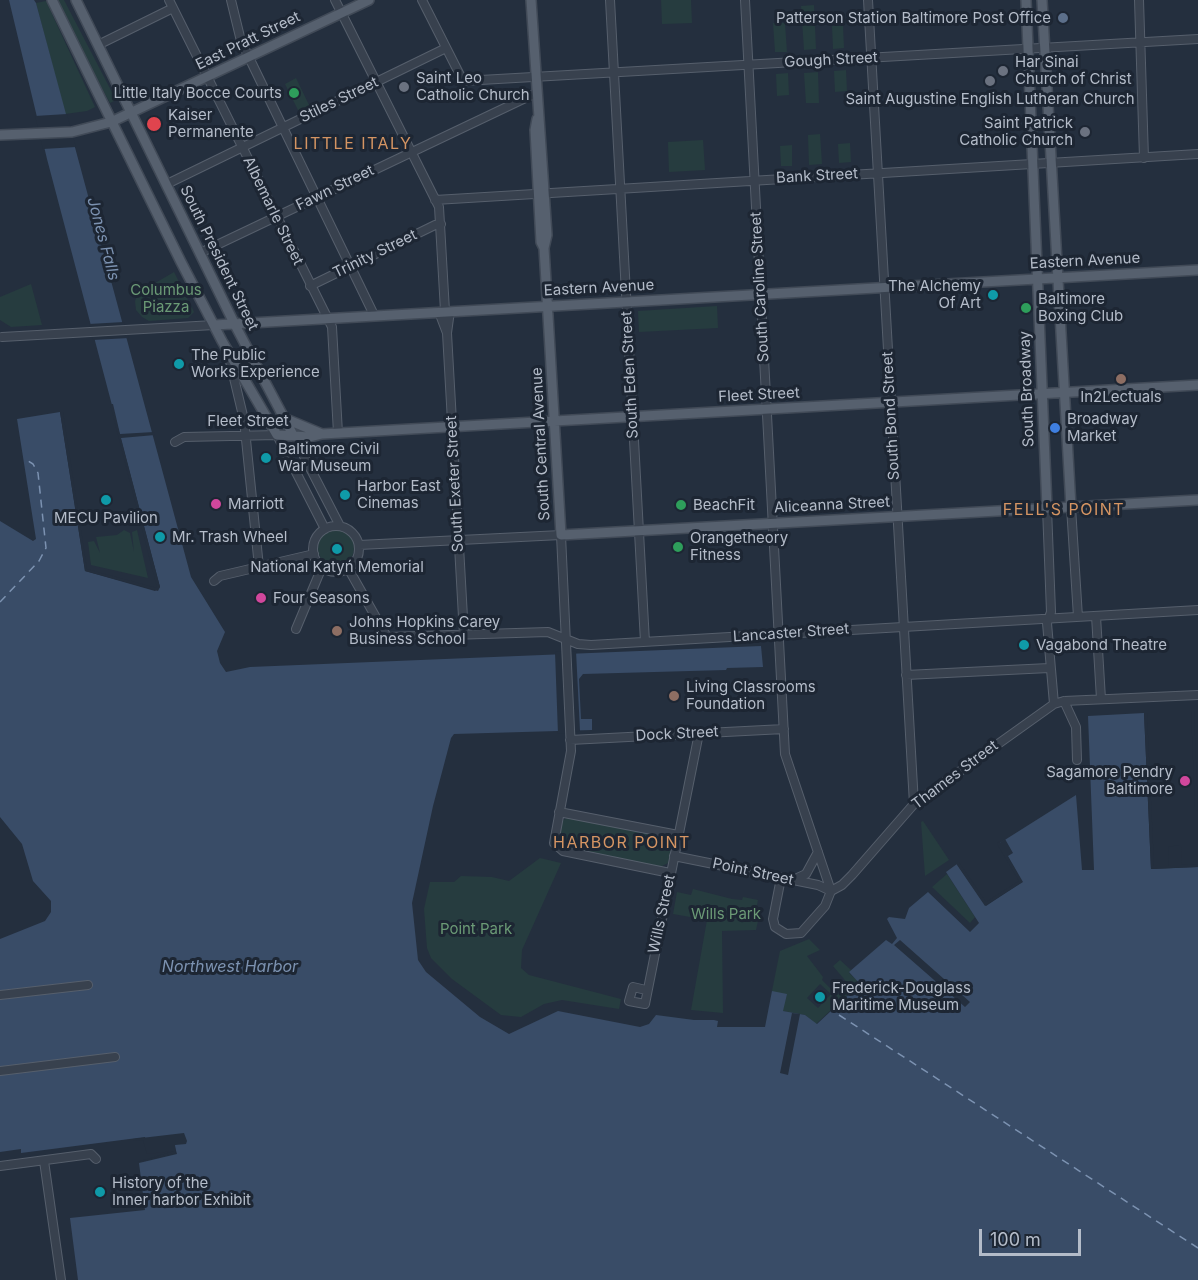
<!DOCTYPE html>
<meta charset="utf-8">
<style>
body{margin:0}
#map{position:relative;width:1198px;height:1280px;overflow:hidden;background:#242f3e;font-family:Inter,sans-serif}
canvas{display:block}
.scale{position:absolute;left:979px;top:1229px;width:102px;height:27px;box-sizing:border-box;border:3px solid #b4bcc9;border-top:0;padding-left:8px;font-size:18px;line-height:21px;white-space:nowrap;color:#b4bcc9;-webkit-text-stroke:4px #1d2633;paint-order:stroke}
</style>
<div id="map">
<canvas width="1198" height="1280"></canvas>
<div class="scale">100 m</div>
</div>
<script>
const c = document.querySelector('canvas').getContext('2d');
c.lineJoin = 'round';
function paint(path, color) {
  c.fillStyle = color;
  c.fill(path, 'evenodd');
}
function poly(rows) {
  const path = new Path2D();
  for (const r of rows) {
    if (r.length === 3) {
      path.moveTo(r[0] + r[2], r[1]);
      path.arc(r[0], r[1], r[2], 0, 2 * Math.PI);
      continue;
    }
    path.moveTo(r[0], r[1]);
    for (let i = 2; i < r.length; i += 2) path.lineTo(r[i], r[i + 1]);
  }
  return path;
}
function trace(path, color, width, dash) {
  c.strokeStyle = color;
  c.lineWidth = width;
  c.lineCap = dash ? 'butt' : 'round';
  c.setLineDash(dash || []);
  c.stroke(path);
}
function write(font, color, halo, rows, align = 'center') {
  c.font = font + ' Inter,sans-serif';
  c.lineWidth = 6;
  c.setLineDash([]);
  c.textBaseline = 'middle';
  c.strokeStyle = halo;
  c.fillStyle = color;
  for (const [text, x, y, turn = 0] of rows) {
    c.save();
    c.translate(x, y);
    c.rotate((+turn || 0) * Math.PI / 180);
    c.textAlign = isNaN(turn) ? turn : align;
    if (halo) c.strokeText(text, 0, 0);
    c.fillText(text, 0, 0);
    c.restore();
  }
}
const green = poly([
 [57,0,64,0,116,100,110,103,77,43],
 [661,0,691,0,692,23,662,24],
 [46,1,95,107,87,111,65,114,36,3],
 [814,5,816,49,804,50,801,6],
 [773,23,785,23,787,52,775,52],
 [843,25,844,48,833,49,832,26],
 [846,70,847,91,835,92,834,71],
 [818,72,819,103,806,103,804,73],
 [788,73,789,95,777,96,776,74],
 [296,78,310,107,299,112,285,84],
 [820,134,822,164,809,165,808,135],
 [703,140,705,170,669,172,668,142],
 [850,143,851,162,839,163,838,144],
 [792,145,792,166,781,166,780,146],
 [174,272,194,312,188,318,149,321,142,317,136,310,135,301,138,293],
 [31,284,42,325,11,327,0,320,0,297],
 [717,306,718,328,639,332,638,311],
 [336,548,18],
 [124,530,130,533,134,552,132,532,137,530,148,578,91,565,88,542,94,541,100,553,96,537,117,535],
 [568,817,669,837,672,845,668,863,660,867,564,848,558,842,561,822],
 [923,821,949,860,925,876,921,822],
 [540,858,561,863,522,950,521,968,529,975,621,999,619,1009,562,1000,544,1004,521,1017,501,1015,452,979,431,958,427,948,424,909,430,882,454,882,461,876,492,877,509,881],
 [947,874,975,917,970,923,932,887],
 [693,889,732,899,742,900,743,897,758,900,756,911,760,912,756,930,722,931,723,1013,691,1010,707,920,673,914,677,892,691,895],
 [809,939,820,950,807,956,823,977,822,980,837,995,849,985,833,966,840,960,851,970,849,973,860,983,816,1024,805,1015,783,1011,772,991,780,951],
 [820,984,831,994,818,1008,807,998]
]);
const water = poly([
 [9,0,34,0,36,3,191,577,225,632,217,651,220,663,226,672,250,667,761,646,763,667,727,668,726,670,583,674,579,679,581,719,592,719,592,730,454,734,451,738,433,806,412,903,418,960,426,972,480,1017,509,1034,558,1011,640,1027,649,1024,656,1015,694,1020,714,1020,718,1021,717,1027,765,1027,772,991,787,994,783,1011,805,1015,817,1024,860,984,849,972,886,940,892,944,897,938,887,919,889,917,905,919,909,908,928,892,970,932,979,923,946,872,957,864,986,906,1022,882,1000,843,1076,795,1082,870,1094,870,1088,716,1144,713,1151,869,1198,867,1198,1280,78,1280,70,1218,145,1210,139,1163,177,1154,175,1147,148,1151,145,1137,21,1153,21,1149,0,1152,0,939,45,921,51,912,51,901,33,881,22,844,0,817,0,521,33,541,36,539,17,419,60,412,85,571,155,591,160,587,47,159]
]);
const pier = poly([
 [67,114,76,147,43,149,35,116],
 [124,322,129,338,93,340,89,324],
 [110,404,113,404,120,434,154,432,155,435,121,438,160,587,158,591,85,571,60,412,63,412,87,569,157,588],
 [576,651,580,731,558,734,555,652],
 [1191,711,1194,711,1198,812,1195,809],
 [1144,713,1147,713,1154,866,1169,866,1168,847,1179,845,1181,847,1182,865,1198,864,1198,867,1151,869],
 [1005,839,1013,853,1008,856,1023,882,985,906,955,862,959,862,986,902,1019,881,997,844,999,841,1000,843],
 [900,940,970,1002,965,1007,894,945],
 [792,1013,800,1014,788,1075,780,1073],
 [184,1133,187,1141,186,1144,175,1145,176,1153,137,1162,174,1151,147,1154,143,1140,133,1141,133,1139]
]);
const ferry = poly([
 [0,602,39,561,46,548,38,473,33,464,28,461],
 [839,1015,1198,1248]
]);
const minor = poly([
 [169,0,332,327,338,433],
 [231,0,241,41,374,315],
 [335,0,439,207,445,311],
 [422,0,463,81,1198,39],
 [610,0,645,642],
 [745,0,785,754,831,891],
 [868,0,914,804],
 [1139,0,1144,158],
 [98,45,173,8],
 [167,184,446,48],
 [435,200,1198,154],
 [200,253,536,93],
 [310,286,435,225,441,224],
 [450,311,447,333,464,635],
 [439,312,447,333],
 [2,337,214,325],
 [229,357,244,420,259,567],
 [293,435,340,526],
 [175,442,184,437,277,435,325,529],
 [1071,507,1078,617],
 [1047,508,1051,612,1047,623,1054,704],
 [336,549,23],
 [359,545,561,535,571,751,554,843,563,851,670,873],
 [348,568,387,637,548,632,578,644,591,645,1198,610],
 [214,581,220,576,314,554],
 [1096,616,1101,699],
 [296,629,322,567],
 [906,675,1049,668],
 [1064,701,1076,727,1077,760],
 [570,740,784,729],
 [559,812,678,835],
 [674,856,818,885,831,891],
 [781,878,773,919,775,927,786,934,801,933,825,906,831,891],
 [795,879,806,874,818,852],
 [831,891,842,885,852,875,914,804,1054,704,1064,701,1198,695],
 [646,990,633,987,629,1001,645,1004,699,733],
 [0,995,88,985],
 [0,1071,115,1057],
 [44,1161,61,1280],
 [0,1166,91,1154,96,1159]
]);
const major = poly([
 [52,0,181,262,222,341,277,435,310,437,322,434,1198,385],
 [76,0,234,323,293,435],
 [531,0,547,235,544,248],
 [1026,0,1047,508],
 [1042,0,1071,507],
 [537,119,535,130,541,242,544,248,561,535,1198,500],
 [0,135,72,132,111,122,369,0],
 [214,325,1198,270],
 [286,419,322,434]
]);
const markers = [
 [1063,18,6,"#5c6f8a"],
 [1003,71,6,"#6b7280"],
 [990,81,6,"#6b7280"],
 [404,87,6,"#6b7280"],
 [294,93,6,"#2e9e5b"],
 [154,124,8,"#e0444e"],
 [1085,132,6,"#6b7280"],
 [993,295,6,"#0f9aa8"],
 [1026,308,6,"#2e9e5b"],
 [179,364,6,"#0f9aa8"],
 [1121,379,6,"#8d6e63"],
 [1055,428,6,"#3f7fe0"],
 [266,458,6,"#0f9aa8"],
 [345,495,6,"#0f9aa8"],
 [106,500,6,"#0f9aa8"],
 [216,504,6,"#d1479c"],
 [681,505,6,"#2e9e5b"],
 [160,537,6,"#0f9aa8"],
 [678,547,6,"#2e9e5b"],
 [337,549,6,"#0f9aa8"],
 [261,598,6,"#d1479c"],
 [337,631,6,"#8d6e63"],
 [1024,645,6,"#0f9aa8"],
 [674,696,6,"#8d6e63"],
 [1185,781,6,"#d1479c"],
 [820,997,6,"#0f9aa8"],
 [100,1192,6,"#0f9aa8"]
];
const poiNames = [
 ["Patterson Station Baltimore Post Office",1051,18,"right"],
 ["Har Sinai",1015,62],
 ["Church of Christ",1015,79],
 ["Saint Leo",416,78],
 ["Catholic Church",416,95],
 ["Little Italy Bocce Courts",282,93,"right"],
 ["Saint Augustine English Lutheran Church",990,99,"center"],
 ["Kaiser",168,115],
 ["Permanente",168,132],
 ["Saint Patrick",1073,123,"right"],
 ["Catholic Church",1073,140,"right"],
 ["The Alchemy",981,286,"right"],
 ["Of Art",981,303,"right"],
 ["Baltimore",1038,299],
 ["Boxing Club",1038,316],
 ["The Public",191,355],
 ["Works Experience",191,372],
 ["In2Lectuals",1121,397,"center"],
 ["Broadway",1067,419],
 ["Market",1067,436],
 ["Baltimore Civil",278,449],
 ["War Museum",278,466],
 ["Harbor East",357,486],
 ["Cinemas",357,503],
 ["Marriott",228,504],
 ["BeachFit",693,505],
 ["MECU Pavilion",106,518,"center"],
 ["Mr. Trash Wheel",172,537],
 ["Orangetheory",690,538],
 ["Fitness",690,555],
 ["National Katyń Memorial",337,567,"center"],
 ["Four Seasons",273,598],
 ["Johns Hopkins Carey",349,622],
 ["Business School",349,639],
 ["Vagabond Theatre",1036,645],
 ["Living Classrooms",686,687],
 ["Foundation",686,704],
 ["Sagamore Pendry",1173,772,"right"],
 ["Baltimore",1173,789,"right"],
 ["Frederick-Douglass",832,988],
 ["Maritime Museum",832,1005],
 ["History of the",112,1183],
 ["Inner harbor Exhibit",112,1200]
];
const streetNames = [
 ["East Pratt Street",248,41,-26],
 ["Gough Street",831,60,-3],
 ["Stiles Street",339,100,-26],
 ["Bank Street",817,176,-3],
 ["Fawn Street",335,188,-26],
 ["Albemarle Street",273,211,64],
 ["Trinity Street",375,254,-26],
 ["South President Street",219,258,64],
 ["Eastern Avenue",1085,261,-3],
 ["South Caroline Street",760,287,-93],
 ["Eastern Avenue",599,288,-3],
 ["South Eden Street",630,375,-93],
 ["South Broadway",1027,389,-92],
 ["Fleet Street",759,395,-3],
 ["South Bond Street",891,416,-93],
 ["Fleet Street",248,421],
 ["South Central Avenue",541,444,-93],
 ["South Exeter Street",455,484,-93],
 ["Aliceanna Street",832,505,-3],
 ["Lancaster Street",791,633,-4],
 ["Dock Street",677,734,-3],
 ["Thames Street",955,775,-37],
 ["Point Street",753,872,12],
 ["Wills Street",662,914,-78]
];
const parkNames = [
 ["Columbus",166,290],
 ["Piazza",166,307],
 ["Wills Park",726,914],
 ["Point Park",476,929]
];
const neighbourhoodNames = [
 ["LITTLE ITALY",353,144],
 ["FELL'S POINT",1064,510],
 ["HARBOR POINT",622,843]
];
const waterNames = [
 ["Jones Falls",103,239,75],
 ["Northwest Harbor",230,967]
];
paint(green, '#263c3f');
paint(water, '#394c67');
paint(pier, '#242f3e');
trace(ferry, '#7c92b1', 1.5, [8, 6]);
trace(minor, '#565f6c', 10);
trace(major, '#414a57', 12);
trace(minor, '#38414e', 8);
trace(major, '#56606e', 9);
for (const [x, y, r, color] of markers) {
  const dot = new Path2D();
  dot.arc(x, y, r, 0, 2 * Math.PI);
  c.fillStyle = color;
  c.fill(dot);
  trace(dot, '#1d2633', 2);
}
write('15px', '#b4bcc9', '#1d2633', poiNames, 'left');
write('15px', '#b4bcc9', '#1d2633', streetNames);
write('15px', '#6b9a76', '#1d2633', parkNames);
c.letterSpacing = '1.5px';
write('16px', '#d59563', '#1d2633', neighbourhoodNames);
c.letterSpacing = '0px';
write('italic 16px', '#7c92b1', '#1d2633', waterNames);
</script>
